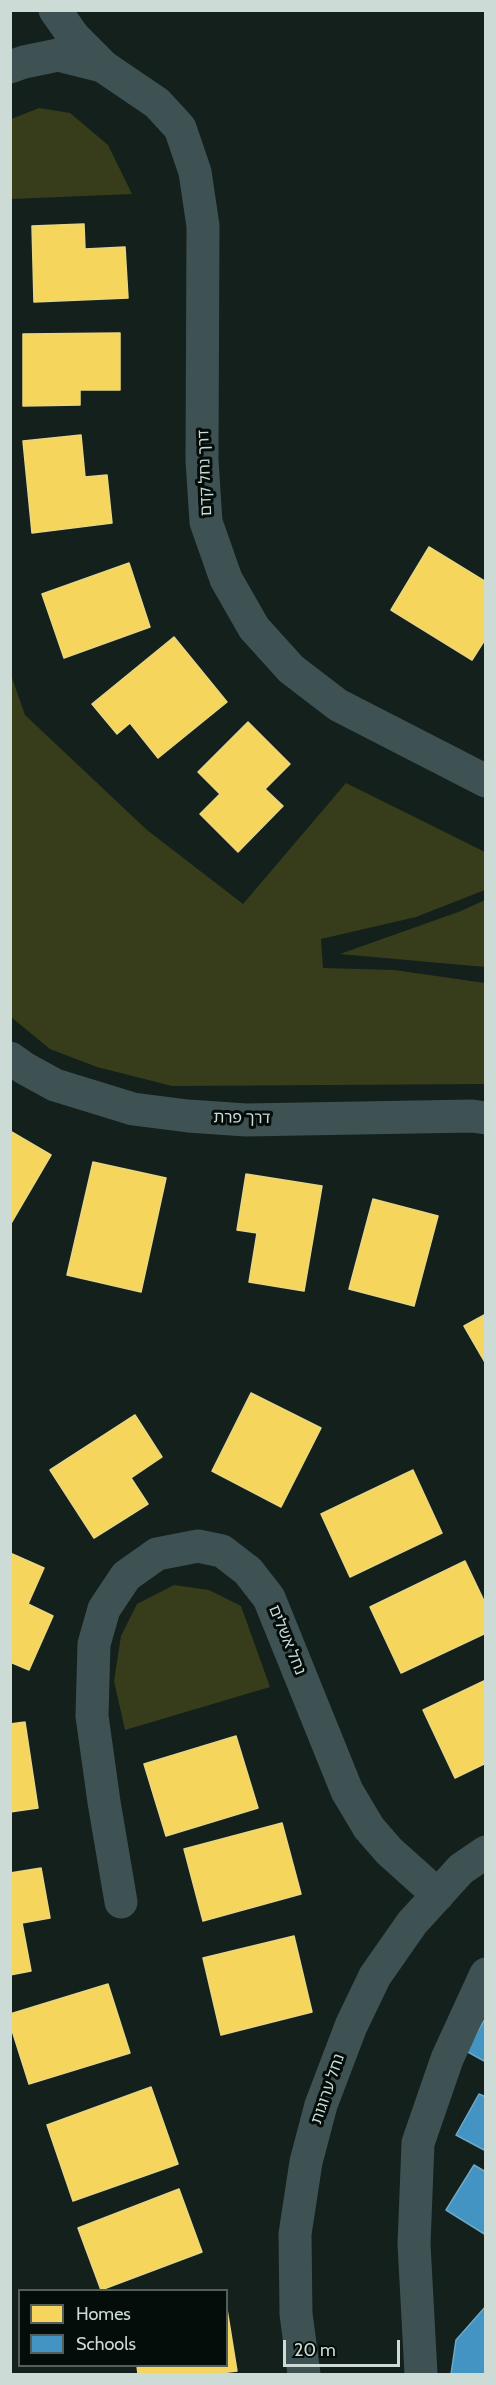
<!DOCTYPE html>
<meta charset="utf-8">
<style>
body{margin:0}
#map{position:relative;width:496px;height:2385px;overflow:hidden;background:#13201c;font-family:Cabin,sans-serif}
canvas{display:block}
.frame{position:absolute;inset:0;border:12px solid #ccdbd6;pointer-events:none}
.legend{position:absolute;left:18px;top:2289px;width:210px;height:78px;box-sizing:border-box;background:#040d0a;border:2px solid #545f5c;margin:0;padding:8px 10px;list-style:none;font-size:18px;color:#ccdbd6}
.legend li{display:flex;align-items:center;gap:12px;height:30px}
.legend b{width:30px;border:2px solid #545f5c}
.scale{position:absolute;left:283px;top:2340px;width:117px;height:27px;box-sizing:border-box;border:3px solid #ccdbd6;border-top:0;padding-left:8px;font-size:18px;line-height:21px;white-space:nowrap;color:#ccdbd6;-webkit-text-stroke:4px #040d0a;paint-order:stroke}
</style>
<div id="map">
<canvas width="496" height="2385"></canvas>
<div class="frame"></div>
<ul class="legend">
<li><b style="height:16px;background:#f6d55c"></b>Homes</li>
<li><b style="height:16px;background:#4393c3"></b>Schools</li>
</ul>
<div class="scale">20 m</div>
</div>
<script>
const c = document.querySelector('canvas').getContext('2d');
c.lineJoin = 'round';
function paint(path, color) {
  c.fillStyle = color;
  c.fill(path, 'evenodd');
}
function poly(rows) {
  const path = new Path2D();
  for (const r of rows) {
    path.moveTo(r[0], r[1]);
    for (let i = 2; i < r.length; i += 2) path.lineTo(r[i], r[i + 1]);
  }
  return path;
}
function trace(path, color, width, dash) {
  c.strokeStyle = color;
  c.lineWidth = width;
  c.lineCap = dash ? 'butt' : 'round';
  c.setLineDash(dash || []);
  c.stroke(path);
}
function write(font, color, halo, rows, align = 'center') {
  c.font = font + ' Cabin,"Noto Sans Hebrew",sans-serif';
  c.lineWidth = 6;
  c.setLineDash([]);
  c.textBaseline = 'middle';
  c.strokeStyle = halo;
  c.fillStyle = color;
  for (const [text, x, y, turn = 0] of rows) {
    c.save();
    c.translate(x, y);
    c.rotate((+turn || 0) * Math.PI / 180);
    c.textAlign = isNaN(turn) ? turn : align;
    if (halo) c.strokeText(text, 0, 0);
    c.fillText(text, 0, 0);
    c.restore();
  }
}
const green = poly([
 [39,108,70,113,108,145,132,194,11,199,11,119],
 [10,672,25,715,147,830,243,904,346,783,485,852,485,890,416,917,321,939,323,968,394,970,485,983,485,1084,172,1086,97,1067,50,1049,11,1017],
 [485,900,485,967,340,954,461,911],
 [174,1585,209,1590,241,1606,270,1687,125,1730,114,1681,121,1636,137,1604]
]);
const homes = poly([
 [84,224,85,249,125,247,128,298,34,302,32,226,84,224],
 [120,333,120,390,80,390,80,405,23,406,23,334,120,333],
 [81,435,85,477,107,475,112,523,32,533,23,441,81,435],
 [429,547,486,582,486,638,472,660,391,610,429,547],
 [129,563,150,627,64,658,42,594,129,563],
 [174,637,227,702,158,758,130,723,117,734,92,704,174,637],
 [248,722,290,764,265,789,283,806,238,852,200,814,220,794,198,772,248,722],
 [10,1131,51,1155,10,1225,10,1131],
 [93,1162,166,1178,141,1292,67,1275,93,1162],
 [246,1174,322,1186,304,1291,249,1282,257,1233,237,1230,246,1174],
 [373,1199,438,1216,414,1306,349,1289,373,1199],
 [486,1314,486,1364,464,1326,486,1314],
 [251,1393,321,1428,281,1507,212,1471,251,1393],
 [135,1415,162,1457,131,1478,148,1504,94,1538,50,1470,135,1415],
 [413,1470,442,1533,350,1577,321,1514,413,1470],
 [10,1553,44,1568,28,1604,53,1616,29,1670,10,1662,10,1553],
 [465,1561,486,1605,486,1633,401,1673,370,1607,465,1561],
 [486,1680,486,1763,455,1778,423,1710,486,1680],
 [25,1722,38,1808,10,1812,10,1724,25,1722],
 [236,1736,258,1808,166,1836,144,1764,236,1736],
 [282,1823,301,1894,203,1921,184,1849,282,1823],
 [41,1868,50,1918,22,1923,31,1971,10,1975,10,1873,41,1868],
 [294,1936,312,2012,221,2035,203,1958,294,1936],
 [108,1984,130,2053,29,2084,10,2024,10,2014,108,1984],
 [151,2087,178,2164,73,2201,47,2125,151,2087],
 [179,2189,202,2252,101,2290,78,2228,179,2189],
 [226,2303,237,2371,212,2374,138,2374,137,2366,226,2366,226,2303]
]);
const schools = poly([
 [486,2017,486,2062,466,2051,486,2017],
 [479,2094,486,2097,486,2151,456,2135,479,2094],
 [474,2165,486,2172,486,2235,446,2210,474,2165],
 [486,2306,486,2374,451,2374,456,2340,486,2306]
]);
const minor = poly([
 [55,10,74,37,104,67,157,103,180,128,195,172,203,226,202,460,206,522,226,579,254,628,291,669,338,705,486,781],
 [10,67,24,62,58,55,102,66],
 [10,1058,24,1068,55,1085,133,1109,188,1116,246,1120,472,1116,486,1118],
 [121,1902,104,1802,92,1716,94,1644,104,1609,126,1576,157,1554,198,1546,222,1551,248,1571,269,1598,347,1791,369,1828,389,1851,438,1895],
 [304,2374,296,2314,295,2234,306,2162,321,2105,351,2026,375,1976,412,1923,461,1869,486,1852],
 [421,2374,414,2244,418,2143,447,2059,486,1974]
]);
const streetNames = [
 ["דרך נחל קדם",205,473,-92],
 ["דרך פרת",242,1118,1],
 ["נחל אשלים",287,1640,68],
 ["נחל ערוגות",328,2089,-71]
];
paint(green, '#373d1a');
paint(homes, '#f6d55c');
trace(homes, '#e9d781', 1.5);
paint(schools, '#4393c3');
trace(schools, '#6ca9c9', 1.5);
trace(minor, '#3e5153', 33);
write('16px', '#ccdbd6', '#040d0a', streetNames);
</script>
